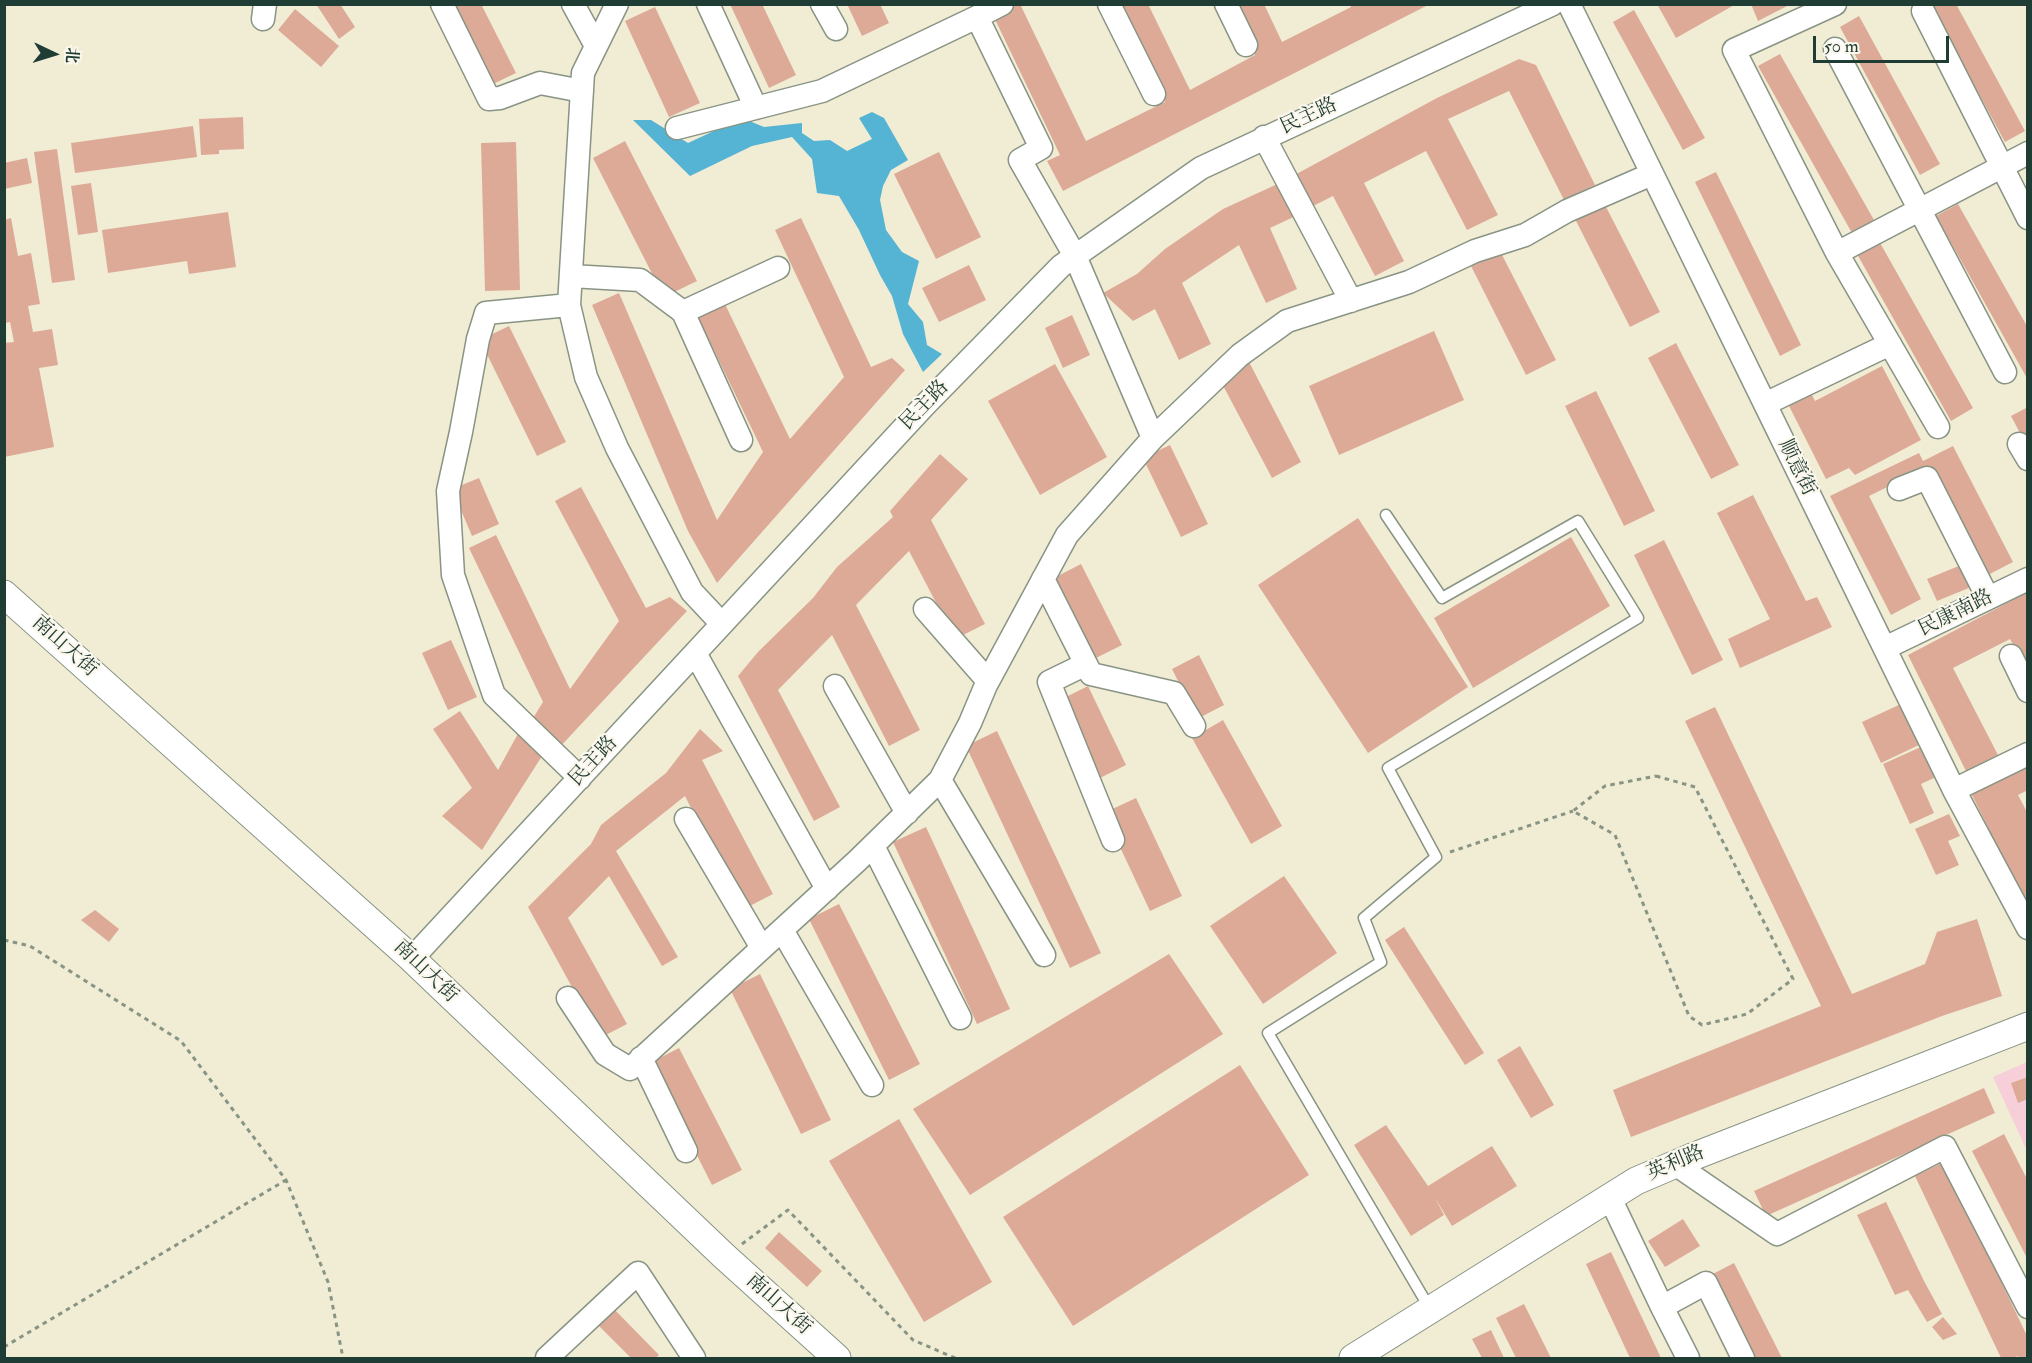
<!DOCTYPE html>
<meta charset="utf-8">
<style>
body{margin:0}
#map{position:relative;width:2032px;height:1363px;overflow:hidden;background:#f1ecd4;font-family:"IM FELL Double Pica","Noto Serif SC",serif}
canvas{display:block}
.frame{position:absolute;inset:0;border:6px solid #1f3d34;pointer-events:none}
.north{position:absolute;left:24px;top:24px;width:60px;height:60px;-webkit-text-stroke:4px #fbf7ec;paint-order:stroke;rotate:94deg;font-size:16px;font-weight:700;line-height:24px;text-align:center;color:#1f3d34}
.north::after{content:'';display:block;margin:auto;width:21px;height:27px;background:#1f3d34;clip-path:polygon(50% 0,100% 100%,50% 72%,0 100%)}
.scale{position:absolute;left:1813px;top:36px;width:136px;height:27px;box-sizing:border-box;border:3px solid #1f3d34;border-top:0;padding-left:8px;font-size:18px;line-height:21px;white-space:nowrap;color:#1f3d34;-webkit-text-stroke:4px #fbf7ec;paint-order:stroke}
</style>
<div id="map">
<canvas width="2032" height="1363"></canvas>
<div class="frame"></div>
<div class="north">北</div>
<div class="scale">50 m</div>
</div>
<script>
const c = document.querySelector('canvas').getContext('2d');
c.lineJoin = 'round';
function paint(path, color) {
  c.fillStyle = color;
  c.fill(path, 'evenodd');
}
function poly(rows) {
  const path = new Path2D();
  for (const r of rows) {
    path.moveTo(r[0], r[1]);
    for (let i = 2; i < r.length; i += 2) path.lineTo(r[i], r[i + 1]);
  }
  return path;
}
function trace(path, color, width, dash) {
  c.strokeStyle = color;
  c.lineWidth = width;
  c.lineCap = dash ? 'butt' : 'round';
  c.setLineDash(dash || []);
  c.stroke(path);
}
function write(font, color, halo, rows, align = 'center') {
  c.font = font + ' "IM FELL Double Pica","Noto Serif SC",serif';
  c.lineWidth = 4.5;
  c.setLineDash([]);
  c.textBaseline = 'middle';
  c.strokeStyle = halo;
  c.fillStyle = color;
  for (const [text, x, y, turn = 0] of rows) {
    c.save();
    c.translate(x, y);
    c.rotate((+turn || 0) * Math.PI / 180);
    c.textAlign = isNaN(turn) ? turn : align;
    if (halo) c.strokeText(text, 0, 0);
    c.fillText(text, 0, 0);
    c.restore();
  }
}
const built = poly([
 [2027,1062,2027,1151,1993,1077]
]);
const water = poly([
 [872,112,884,118,908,160,891,170,883,186,880,200,886,230,902,252,919,261,908,304,923,322,927,345,942,354,923,372,903,334,892,296,880,275,859,230,839,196,817,193,812,159,792,137,752,146,690,176,633,120,651,120,688,143,742,118,764,127,802,123,802,133,814,141,830,140,847,151,872,139,859,118]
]);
const building = poly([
 [316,4,340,4,355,27,339,39],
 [447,4,481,4,516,73,489,86],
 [730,4,762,4,796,75,769,88],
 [847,4,880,4,889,23,862,36],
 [1009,4,1020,4,1086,141,1165,102,1116,4,1148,4,1190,90,1255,55,1231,4,1264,4,1282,42,1351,7,1350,4,1430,4,1063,191,1047,161,1060,155,992,13],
 [1657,4,1736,4,1676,38],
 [1751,4,1791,4,1758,21],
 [1930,4,1956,4,2025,131,2005,142],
 [655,7,700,103,669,117,625,21],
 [295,9,339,46,321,67,278,30],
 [1634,10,1705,138,1683,150,1613,22],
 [1859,16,1940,164,1920,175,1840,27],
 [1780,54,1874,220,1852,233,1758,66],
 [1519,59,1536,65,1595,185,1564,200,1509,91,1448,119,1498,215,1467,230,1426,151,1364,183,1404,261,1375,276,1333,196,1305,210,1289,178,1437,98],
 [243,117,244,149,219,150,219,154,201,155,199,119],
 [193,126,197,157,75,173,71,143],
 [625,141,697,281,664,297,593,158],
 [516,142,520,290,485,291,481,143],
 [57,149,75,280,52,283,34,152],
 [939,152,981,237,936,259,894,174],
 [27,158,32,183,4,189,4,163],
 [1716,172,1801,345,1780,356,1695,182],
 [1284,181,1300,214,1270,228,1297,289,1266,303,1239,245,1182,283,1211,344,1179,360,1155,309,1133,321,1103,293,1137,274,1165,249,1223,209],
 [91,183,98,232,78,235,71,186],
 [1603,201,1660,312,1630,327,1574,217],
 [1958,204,2028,328,2028,380,1936,216],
 [228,212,236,267,189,274,187,261,108,273,102,230],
 [11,218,18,256,31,253,40,304,28,306,33,332,52,329,58,365,39,368,54,447,4,457,4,343,14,342,10,322,4,323,4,220],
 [801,218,871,367,892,358,905,370,717,583,688,531,592,305,619,293,717,520,763,452,696,313,723,300,790,439,844,377,775,230],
 [1879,241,1973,408,1951,421,1857,254],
 [1499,249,1556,360,1526,375,1470,264],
 [969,265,986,300,939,322,922,288],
 [1072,315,1090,355,1063,368,1045,328],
 [509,326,566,442,537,456,480,340],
 [1434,331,1464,400,1339,455,1309,386],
 [1676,343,1739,465,1711,479,1648,358],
 [1248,360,1301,462,1272,478,1218,376],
 [1055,364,1107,457,1040,495,988,401],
 [1882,366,1921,440,1855,475,1849,468,1826,479,1788,404,1811,393,1815,401],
 [1596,391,1655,511,1624,526,1565,406],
 [2028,407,2028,448,2011,416],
 [1170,445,1208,524,1181,537,1143,458],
 [1953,446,2013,562,1982,578,1926,468,1869,496,1921,599,1891,615,1830,496,1919,453,1923,461],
 [940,454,968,479,931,520,985,624,955,639,909,551,856,605,920,730,889,746,832,635,778,690,840,807,814,821,738,676,758,652,813,598,837,567,893,517,890,511],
 [479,478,499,524,472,536,452,489],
 [581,487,646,608,670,597,687,611,557,750,530,723,543,702,469,548,496,535,570,689,619,621,555,501],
 [1753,495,1806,601,1817,597,1832,627,1740,668,1728,639,1770,619,1717,513],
 [1358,518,1468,687,1368,753,1258,585],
 [1571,537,1610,606,1473,688,1434,618],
 [1664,540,1723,660,1692,675,1634,555],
 [1966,563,1976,585,1937,601,1927,579],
 [1081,564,1122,645,1092,660,1052,579],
 [2028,592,2028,672,2010,639,1953,668,1998,755,1966,771,1908,655],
 [451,640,477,697,448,710,422,653],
 [1199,655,1224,705,1197,719,1172,669],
 [1088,686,1126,765,1100,778,1062,699],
 [1901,704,1919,745,1881,763,1862,722],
 [1715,707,1852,994,1925,964,1937,932,1977,919,2002,996,1942,1016,1631,1137,1613,1090,1821,1006,1685,721],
 [460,711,498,770,520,730,544,753,482,850,442,816,472,788,433,729],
 [1223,720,1282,826,1251,844,1192,738],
 [700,729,723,751,702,760,773,894,742,910,685,796,616,851,678,957,662,966,609,876,568,918,627,1024,600,1038,528,907,591,844,601,825,666,773],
 [997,731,1101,953,1070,968,966,746],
 [1923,746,1936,777,1921,784,1934,813,1910,824,1883,764],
 [2028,763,2028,790,2018,795,2028,814,2028,909,1969,789],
 [1136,798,1182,896,1150,911,1104,813],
 [1949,814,1960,836,1948,841,1959,865,1936,875,1915,829],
 [926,827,1010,1009,977,1024,893,842],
 [1284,876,1337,953,1263,1004,1210,926],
 [839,904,920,1064,889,1080,809,919],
 [95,910,119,929,109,942,81,920],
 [1404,927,1484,1053,1465,1065,1385,940],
 [1169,954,1223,1034,970,1195,913,1109],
 [760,974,831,1120,801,1134,730,989],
 [1520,1046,1554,1105,1531,1118,1497,1060],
 [679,1048,742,1170,712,1185,650,1063],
 [1240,1065,1309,1175,1073,1326,1003,1217],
 [2028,1077,2028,1099,2018,1103,2011,1083],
 [1984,1088,1995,1113,1766,1216,1754,1191],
 [899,1119,992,1282,924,1322,829,1161],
 [1386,1125,1428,1186,1492,1146,1517,1186,1452,1226,1435,1198,1444,1215,1411,1236,1354,1145],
 [2004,1134,2028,1181,2028,1260,1972,1151],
 [1944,1162,2028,1338,2028,1358,2019,1358,2018,1356,2014,1358,2001,1358,1915,1176],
 [1886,1202,1924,1281,1942,1314,1927,1322,1908,1290,1895,1295,1857,1215],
 [1683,1219,1700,1246,1665,1267,1648,1241],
 [779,1232,822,1271,807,1287,765,1248],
 [1611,1252,1661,1358,1630,1358,1586,1264],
 [1734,1263,1782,1358,1751,1358,1709,1276],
 [1524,1304,1551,1358,1516,1358,1496,1318],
 [613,1308,659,1355,656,1358,631,1358,597,1324],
 [1943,1317,1957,1334,1943,1340,1932,1327],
 [1491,1330,1504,1358,1482,1358,1472,1339]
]);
const path = poly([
 [1656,776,1695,787,1793,979,1747,1014,1702,1025,1689,1016,1615,835,1573,811,1605,786,1656,776],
 [1450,852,1573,811],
 [4,940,30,946,181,1041,286,1180,328,1282,343,1358],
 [742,1244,788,1210,913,1340,955,1358],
 [4,1347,286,1180]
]);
const service = poly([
 [1386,515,1442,598,1578,521,1638,618,1388,768,1436,857,1364,918,1381,962,1268,1033,1430,1309]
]);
const minor = poly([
 [442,4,489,99,500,98,540,83,582,91],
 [573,4,596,46],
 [617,4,583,73,569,305,586,377,617,448,692,592,722,624],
 [708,4,756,108],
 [822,4,836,29],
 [1002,4,977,17,1041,148,1020,160,1075,256,1153,438],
 [1109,4,1154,94],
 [1226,4,1246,45],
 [1569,4,1954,790,2028,928],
 [1835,4,1734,50,1837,253,1938,427],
 [1923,11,2028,218],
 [263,19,265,4],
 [1835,49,2005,372],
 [677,128,822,91,977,17],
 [1264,137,1351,301],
 [1837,253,2028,153],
 [571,276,640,280,683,312,778,268],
 [569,305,486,313,478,339,461,432,448,491,453,575,494,695,580,778],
 [683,312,741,440],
 [1765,404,1890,344],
 [2019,444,2028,459],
 [1899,489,1927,478,1988,598],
 [1043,579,1091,674,1174,693,1194,726],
 [925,609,988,681],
 [1885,648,2028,579],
 [695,653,827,889],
 [2011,656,2028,691],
 [1086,664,1049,682,1113,840],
 [835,686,907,813],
 [940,780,1044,955],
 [1954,790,2028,754],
 [686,819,762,948],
 [873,846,960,1018],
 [782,930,872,1085],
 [410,957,419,951,924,406,1061,266,1201,168,1553,4],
 [568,998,605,1054,630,1069,857,861,940,780,970,723,986,685,1067,535,1153,438,1240,355,1287,321,1409,282,1475,251,1525,235,1567,211,1652,174],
 [641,1058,686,1151],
 [1675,1164,1777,1234,1945,1147,2028,1307],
 [1610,1198,1662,1307,1706,1283,1743,1358],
 [1662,1307,1688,1358],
 [547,1358,638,1273,694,1358]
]);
const tertiary = poly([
 [4,594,410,957,724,1256,837,1358],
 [1353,1358,1636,1181,1692,1157,2028,1026]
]);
const streetNames = [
 ["民主路",1309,117,-25],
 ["民主路",925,406,-46],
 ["顺意街",1796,468,64],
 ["民康南路",1956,614,-26],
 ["南山大街",64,647,42],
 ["民主路",594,762,-47],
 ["南山大街",425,972,44],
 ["英利路",1676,1164,-23],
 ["南山大街",778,1305,42]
];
paint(built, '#f6cfd8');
paint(water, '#55b3d3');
paint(building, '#ddaa98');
trace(service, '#889484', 13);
trace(minor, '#889484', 25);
trace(tertiary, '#889484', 29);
trace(path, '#889484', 3, [4.5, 4.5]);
trace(service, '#fff', 10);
trace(minor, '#fff', 22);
trace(tertiary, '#fff', 27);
write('20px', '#1f3d34', '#fbf7ec', streetNames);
</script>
